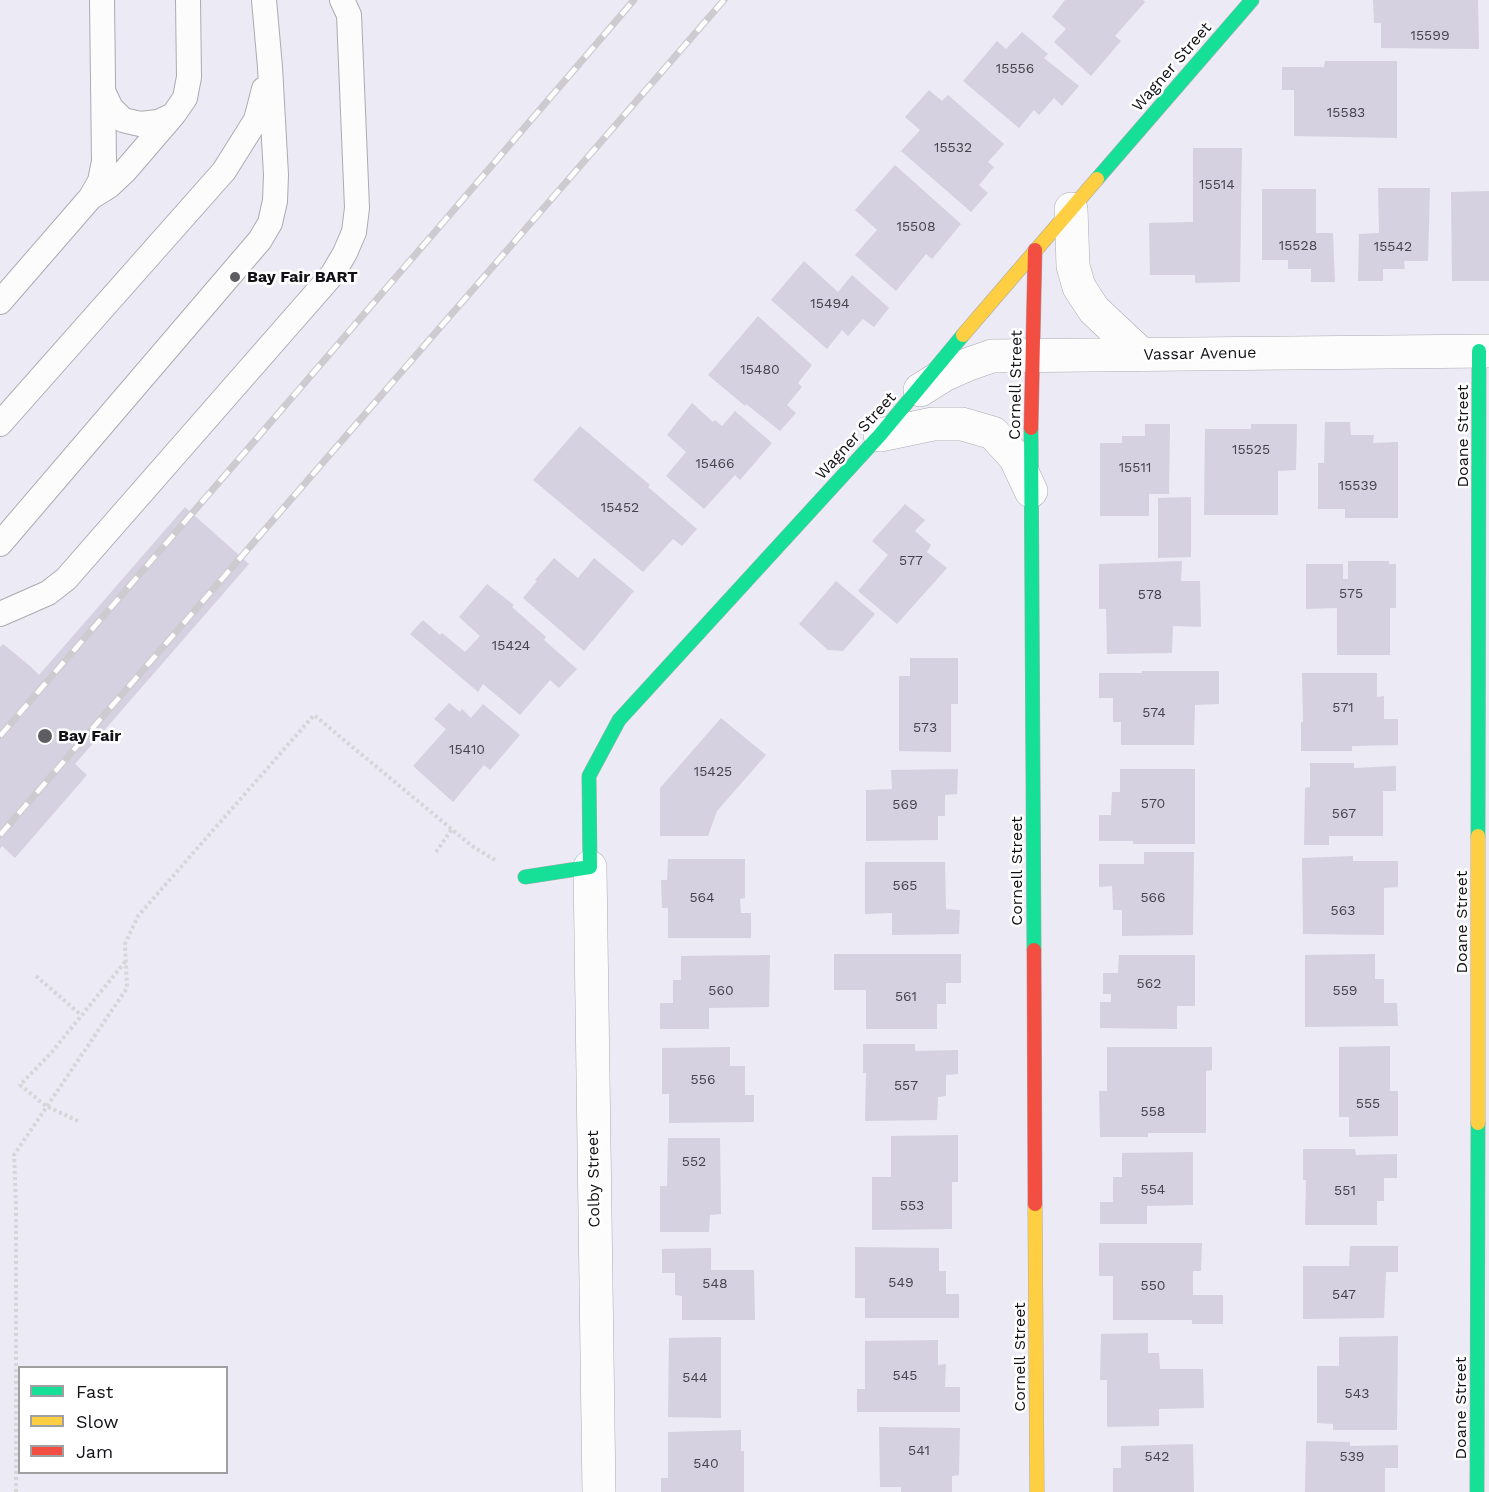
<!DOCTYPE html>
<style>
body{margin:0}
#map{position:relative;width:1489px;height:1492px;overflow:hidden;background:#eceaf4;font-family:"Work Sans",sans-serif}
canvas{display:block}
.legend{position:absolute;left:18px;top:1366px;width:210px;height:108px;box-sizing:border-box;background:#fff;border:2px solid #a0a0a2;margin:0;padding:8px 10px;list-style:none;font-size:18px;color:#121116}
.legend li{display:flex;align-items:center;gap:12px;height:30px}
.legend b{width:30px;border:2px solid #a0a0a2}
</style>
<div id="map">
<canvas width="1489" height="1492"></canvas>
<ul class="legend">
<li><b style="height:8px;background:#16e098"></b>Fast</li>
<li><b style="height:8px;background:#ffcf43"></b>Slow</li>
<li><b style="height:8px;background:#f24e42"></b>Jam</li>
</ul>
</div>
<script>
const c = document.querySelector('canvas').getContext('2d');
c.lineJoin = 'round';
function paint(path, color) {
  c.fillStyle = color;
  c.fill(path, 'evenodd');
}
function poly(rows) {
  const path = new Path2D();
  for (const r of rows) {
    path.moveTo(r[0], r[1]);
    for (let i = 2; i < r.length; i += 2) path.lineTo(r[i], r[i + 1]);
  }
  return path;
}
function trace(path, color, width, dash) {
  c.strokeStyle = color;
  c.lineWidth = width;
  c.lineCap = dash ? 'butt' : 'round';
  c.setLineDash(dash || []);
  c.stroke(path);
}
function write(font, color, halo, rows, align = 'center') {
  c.font = font + ' "Work Sans",sans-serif';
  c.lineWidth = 5;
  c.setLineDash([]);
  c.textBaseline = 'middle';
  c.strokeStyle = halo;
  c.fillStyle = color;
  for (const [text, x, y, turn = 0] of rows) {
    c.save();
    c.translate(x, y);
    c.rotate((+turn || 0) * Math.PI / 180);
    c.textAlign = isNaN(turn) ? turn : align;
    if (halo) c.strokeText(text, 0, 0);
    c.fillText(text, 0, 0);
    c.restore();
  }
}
const building = poly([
 [1065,0,1143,0,1145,2,1115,36,1121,41,1091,76,1054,42,1066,29,1052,17],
 [1373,0,1478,0,1479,49,1381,48,1381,23,1374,23],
 [1022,32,1048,54,1044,58,1079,86,1062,106,1054,98,1039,115,1034,110,1019,128,963,81,997,41,1006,49],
 [1325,61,1397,61,1397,138,1294,136,1294,90,1282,90,1282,67,1324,67],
 [929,90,942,101,948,95,1004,144,988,162,994,167,979,185,988,193,971,212,901,151,920,130,905,117],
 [1193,148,1242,148,1240,282,1195,283,1195,275,1150,275,1149,223,1193,222],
 [895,165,961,224,932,259,926,254,896,291,855,255,877,230,855,210],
 [1378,188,1430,188,1428,261,1404,261,1405,269,1383,269,1383,281,1358,281,1359,234,1379,233],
 [1262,189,1316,189,1316,233,1333,233,1335,282,1311,282,1311,269,1288,269,1288,260,1262,260],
 [1489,191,1489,281,1452,281,1451,192],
 [804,261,838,292,852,275,889,308,874,327,863,319,848,336,842,330,827,349,771,300],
 [758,316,812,365,798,383,802,387,787,405,796,413,780,431,746,404,745,406,708,375],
 [692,403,713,422,715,420,722,426,735,411,772,443,740,480,735,475,704,509,666,476,686,452,667,435],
 [1325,422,1350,422,1351,435,1374,435,1373,443,1398,442,1398,518,1345,518,1345,509,1318,509,1318,463,1324,463],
 [1145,424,1170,424,1169,494,1149,494,1149,516,1100,516,1100,443,1122,443,1122,436,1145,436],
 [1251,424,1297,424,1296,470,1278,471,1278,515,1204,515,1205,429,1251,429],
 [580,426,650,485,648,487,697,529,682,546,673,539,643,572,533,480],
 [1191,497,1191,557,1158,558,1158,498],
 [905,504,925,520,915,531,931,545,927,552,947,568,897,624,858,591,888,555,872,541],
 [185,507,249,564,75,764,87,775,15,858,2,846,0,849,0,647,3,644,30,666,39,675],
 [554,558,578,578,594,558,634,591,584,651,523,598,537,581,535,580],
 [1182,561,1181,581,1200,581,1201,627,1173,626,1172,653,1107,654,1106,609,1099,609,1099,564],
 [1348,561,1389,561,1389,564,1396,564,1396,608,1390,608,1390,655,1337,655,1337,608,1306,609,1306,564,1343,564,1343,579,1348,579],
 [836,581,875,614,843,651,828,650,799,624],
 [487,584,514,605,512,607,546,637,544,640,577,669,559,688,550,680,520,715,483,684,478,692,410,634,423,620,440,635,442,633,465,652,480,636,459,617],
 [910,658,958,658,958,704,951,704,951,752,899,751,899,676,910,676],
 [1142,671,1219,671,1219,704,1195,705,1194,745,1121,745,1121,722,1113,722,1113,698,1099,698,1099,673,1142,673],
 [1302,673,1377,673,1377,697,1384,696,1384,719,1398,719,1398,745,1352,746,1352,751,1301,751,1301,722,1303,722],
 [449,703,460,712,462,709,471,718,483,704,520,735,490,770,484,765,453,802,413,766,446,729,434,719],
 [721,718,766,755,717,811,708,836,660,836,660,788],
 [1310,763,1354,763,1354,768,1396,766,1396,791,1383,791,1383,836,1329,836,1329,845,1304,845,1305,788,1310,787],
 [958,769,957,794,945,795,945,816,938,816,938,840,866,841,866,790,892,789,891,770],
 [1120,769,1195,769,1195,844,1133,844,1133,841,1099,841,1099,815,1111,815,1112,792,1120,792],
 [1144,852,1194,852,1193,935,1122,936,1122,910,1113,910,1112,886,1099,887,1099,864,1144,864],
 [1353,856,1353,861,1398,861,1398,887,1384,888,1384,935,1303,934,1302,858],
 [668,859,745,859,745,898,740,899,741,913,751,913,751,938,668,938,668,908,662,908,661,880,667,880],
 [865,862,945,862,946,909,960,910,959,934,892,935,892,913,865,914],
 [834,954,961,954,961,983,946,983,946,1004,937,1004,937,1029,866,1029,866,990,834,990],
 [1375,954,1375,979,1384,979,1384,1003,1397,1003,1398,1026,1305,1027,1305,955],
 [770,955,769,1007,709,1008,709,1029,660,1029,660,1003,673,1003,673,980,681,980,681,956],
 [1119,955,1195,955,1195,1006,1177,1006,1177,1029,1100,1028,1100,1002,1111,1002,1111,994,1103,994,1103,973,1118,973],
 [863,1044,915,1044,915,1051,958,1050,958,1074,946,1075,946,1096,938,1097,937,1120,865,1121,866,1073,863,1073],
 [1390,1046,1390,1091,1398,1091,1398,1136,1349,1137,1349,1117,1339,1117,1339,1047],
 [730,1047,730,1066,745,1066,745,1095,754,1095,754,1122,669,1123,669,1094,662,1094,662,1048],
 [1107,1047,1212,1047,1212,1070,1206,1071,1206,1133,1148,1133,1148,1137,1100,1137,1099,1091,1107,1091],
 [958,1135,958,1182,952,1182,952,1229,872,1230,872,1177,891,1177,891,1136],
 [668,1138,720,1138,721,1214,710,1215,709,1232,660,1232,660,1186,667,1186],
 [1303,1149,1355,1149,1356,1155,1397,1154,1397,1178,1384,1178,1384,1201,1377,1201,1377,1225,1305,1225,1306,1180,1303,1180],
 [1193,1152,1193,1205,1147,1206,1147,1224,1100,1224,1100,1202,1113,1202,1113,1177,1122,1177,1122,1153],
 [1099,1243,1202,1243,1201,1271,1193,1271,1193,1295,1223,1295,1223,1324,1192,1324,1192,1320,1113,1320,1113,1276,1099,1276],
 [1350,1246,1398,1246,1398,1272,1386,1272,1384,1318,1303,1319,1303,1266,1349,1266],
 [855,1247,939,1248,939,1271,946,1271,946,1294,959,1294,959,1318,865,1318,865,1298,855,1298],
 [711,1248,711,1270,754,1270,755,1320,682,1320,682,1296,675,1295,675,1273,662,1273,662,1249],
 [1148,1333,1148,1353,1159,1353,1160,1369,1203,1369,1204,1408,1159,1409,1159,1426,1107,1427,1107,1380,1100,1380,1101,1334],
 [1398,1336,1397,1430,1333,1430,1333,1424,1317,1423,1317,1366,1339,1366,1339,1337],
 [721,1337,721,1418,668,1417,669,1338],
 [938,1340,938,1365,946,1364,945,1387,960,1387,960,1412,857,1412,857,1389,865,1389,865,1341],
 [879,1427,960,1428,959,1475,952,1476,952,1492,901,1492,901,1487,880,1487],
 [741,1430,741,1451,744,1451,744,1492,661,1492,661,1478,668,1478,668,1432],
 [1306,1441,1350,1442,1350,1446,1398,1445,1398,1468,1385,1468,1385,1492,1305,1492],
 [1193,1444,1194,1492,1113,1492,1113,1468,1121,1468,1121,1446]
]);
const path = poly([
 [436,852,452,829],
 [36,976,81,1015],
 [78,1121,46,1106,20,1085,51,1053,125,962],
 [16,1492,16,1205,14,1155,127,988,125,944,138,916,314,715,472,846,495,860]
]);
const lane = poly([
 [103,91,111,108,123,120,140,124,158,122,173,115],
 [93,196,109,186,125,171,174,114,185,98,189,77,188,0],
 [0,302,91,197,100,181,104,161,102,0],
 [0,424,224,171,256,120,264,89],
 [0,544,260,240,270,223,275,201,276,175,270,67,264,0],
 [0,614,48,593,66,579,332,275,345,253,354,232,357,208,349,15,342,0]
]);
const street = poly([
 [1071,209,1073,266,1079,287,1094,310,1142,355],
 [920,390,944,375,969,364,992,356,1489,351],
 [880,435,933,424,962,424,993,433,1015,457,1031,491],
 [590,867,599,1492]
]);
const fast = poly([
 [1097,179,1252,0],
 [1031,428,1034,950],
 [1478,836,1479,351],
 [525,877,590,867,589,776,619,720,880,435,963,335],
 [1477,1492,1478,1123]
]);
const slow = poly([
 [963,335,1097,179],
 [1478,1123,1478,836],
 [1035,1204,1037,1492]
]);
const jam = poly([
 [1031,428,1035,250],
 [1034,950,1035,1204]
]);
const rail = poly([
 [0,736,440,226,634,0],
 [0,835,724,0]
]);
const markers = [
 [235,277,6,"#5e5d64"],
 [45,736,8,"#5e5d64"]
];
const numberNames = [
 ["15599",1430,36],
 ["15556",1015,69],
 ["15583",1346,113],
 ["15532",953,148],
 ["15514",1217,185],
 ["15508",916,227],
 ["15528",1298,246],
 ["15542",1393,247],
 ["15494",830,304],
 ["15480",760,370],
 ["15525",1251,450],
 ["15466",715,464],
 ["15511",1135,468],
 ["15539",1358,486],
 ["15452",620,508],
 ["577",911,561],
 ["575",1351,594],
 ["578",1150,595],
 ["15424",511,646],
 ["571",1343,708],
 ["574",1154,713],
 ["573",925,728],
 ["15410",467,750],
 ["15425",713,772],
 ["570",1153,804],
 ["569",905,805],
 ["567",1344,814],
 ["565",905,886],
 ["564",702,898],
 ["566",1153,898],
 ["563",1343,911],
 ["562",1149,984],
 ["560",721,991],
 ["559",1345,991],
 ["561",906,997],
 ["556",703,1080],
 ["557",906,1086],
 ["555",1368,1104],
 ["558",1153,1112],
 ["552",694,1162],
 ["554",1153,1190],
 ["551",1345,1191],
 ["553",912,1206],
 ["549",901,1283],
 ["548",715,1284],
 ["550",1153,1286],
 ["547",1344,1295],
 ["545",905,1376],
 ["544",695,1378],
 ["543",1357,1394],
 ["541",919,1451],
 ["542",1157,1457],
 ["539",1352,1457],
 ["540",706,1464]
];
const streetNames = [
 ["Wagner Street",1172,67,-49],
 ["Vassar Avenue",1200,354,-1],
 ["Cornell Street",1016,385,-89],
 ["Wagner Street",856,436,-48],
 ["Doane Street",1463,436,-90],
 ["Cornell Street",1017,871,-90],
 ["Doane Street",1462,922,-90],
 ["Colby Street",594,1179,-91],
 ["Cornell Street",1020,1357,-90],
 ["Doane Street",1461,1408,-90]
];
const poiNames = [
 ["Bay Fair BART",247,277],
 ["Bay Fair",58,736]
];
paint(building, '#d5d1e1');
trace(lane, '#acabb2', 26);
trace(street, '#acabb2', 34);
trace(fast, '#acabb2', 15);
trace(slow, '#acabb2', 15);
trace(jam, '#acabb2', 15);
trace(path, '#d6d5d8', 4, [3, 3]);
trace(lane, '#fcfcfd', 24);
trace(street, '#fcfcfd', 33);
trace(fast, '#16e098', 14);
trace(slow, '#ffcf43', 14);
trace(jam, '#f24e42', 14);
trace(rail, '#cdcbcf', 7);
trace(rail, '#fff', 4.5, [14]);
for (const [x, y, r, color] of markers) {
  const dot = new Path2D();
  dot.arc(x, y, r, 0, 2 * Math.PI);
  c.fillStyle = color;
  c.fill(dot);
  trace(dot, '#fff', 2);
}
write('14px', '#46444c', null, numberNames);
write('16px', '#121116', '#fff', streetNames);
write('bold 16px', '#121116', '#fff', poiNames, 'left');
</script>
